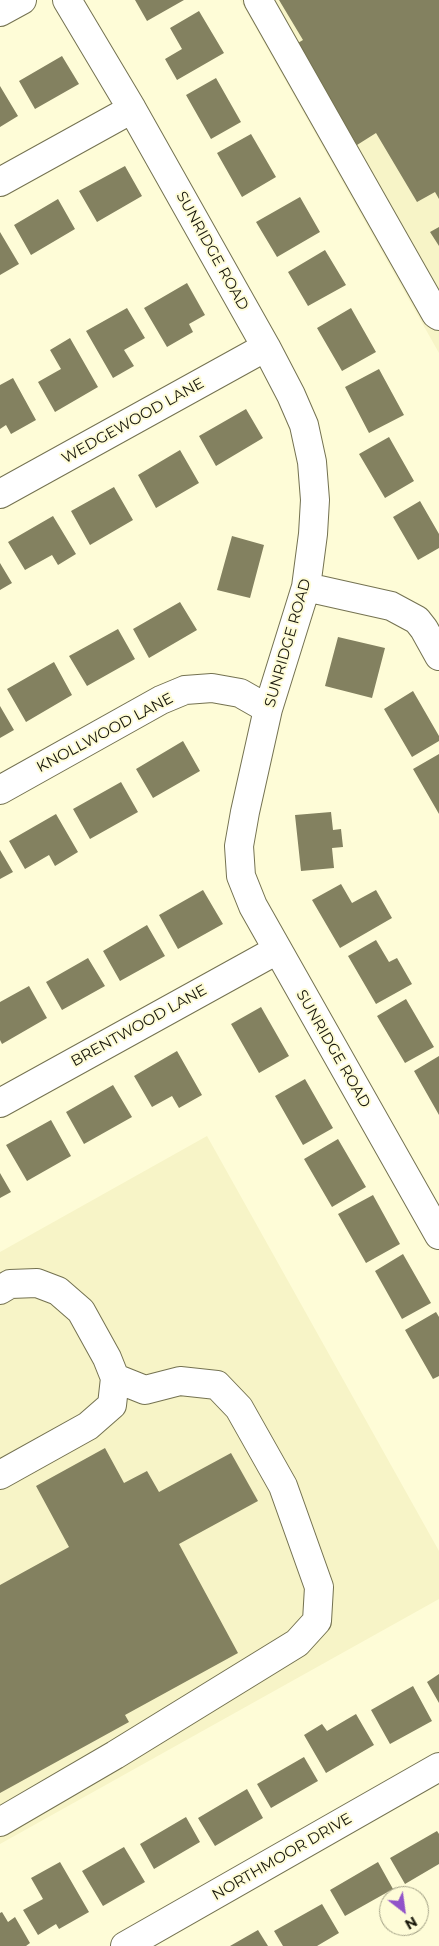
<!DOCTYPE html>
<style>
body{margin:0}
#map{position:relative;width:439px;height:1946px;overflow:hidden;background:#fefcd7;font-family:Montserrat,sans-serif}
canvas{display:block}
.north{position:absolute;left:379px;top:1886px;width:50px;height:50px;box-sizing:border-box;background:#fefcd7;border:1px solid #a2a085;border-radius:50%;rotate:150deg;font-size:14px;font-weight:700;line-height:20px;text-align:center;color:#18170a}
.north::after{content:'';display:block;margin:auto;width:18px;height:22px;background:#9153c9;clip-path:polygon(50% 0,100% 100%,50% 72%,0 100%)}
</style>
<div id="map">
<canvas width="439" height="1946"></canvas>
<div class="north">N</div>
</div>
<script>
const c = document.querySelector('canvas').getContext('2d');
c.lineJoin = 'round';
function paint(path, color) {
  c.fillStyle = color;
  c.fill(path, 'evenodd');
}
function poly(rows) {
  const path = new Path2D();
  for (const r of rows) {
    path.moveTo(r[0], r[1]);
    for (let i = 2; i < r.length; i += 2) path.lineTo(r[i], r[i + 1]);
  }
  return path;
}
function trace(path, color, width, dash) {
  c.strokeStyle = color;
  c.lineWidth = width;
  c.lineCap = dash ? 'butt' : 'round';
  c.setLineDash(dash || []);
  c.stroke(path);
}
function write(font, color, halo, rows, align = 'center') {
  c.font = font + ' Montserrat,sans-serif';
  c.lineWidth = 4;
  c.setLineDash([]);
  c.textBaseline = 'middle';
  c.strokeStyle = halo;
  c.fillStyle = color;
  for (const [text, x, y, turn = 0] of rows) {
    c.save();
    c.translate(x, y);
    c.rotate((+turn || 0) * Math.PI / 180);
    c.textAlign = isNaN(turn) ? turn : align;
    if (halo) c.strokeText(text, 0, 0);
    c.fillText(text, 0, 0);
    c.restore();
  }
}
const built = poly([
 [240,0,439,0,439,353],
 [207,1136,439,1551,439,1599,0,1844,0,1252]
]);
const building = poly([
 [135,0,184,0,147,21],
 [279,0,439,0,439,199,435,192,417,202,376,133,357,145,296,44,303,40],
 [199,11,224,53,177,80,165,59,182,49,170,28],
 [62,56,79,84,35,109,19,81],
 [216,78,241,122,211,139,186,95],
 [0,86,18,116,0,127],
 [251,134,276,177,242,197,217,153],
 [125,166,142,196,97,222,79,191],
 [300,197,320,232,277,257,256,222],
 [58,199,75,229,31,255,14,225],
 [439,227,439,246,430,232],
 [0,232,19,264,0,275],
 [325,250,346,285,308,306,288,272],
 [187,283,205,315,189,324,193,332,167,347,144,308],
 [127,308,145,338,124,350,134,366,113,378,86,331],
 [351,308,376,352,342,371,317,328],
 [70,338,98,387,55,412,38,382,61,369,50,350],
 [379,369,404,415,369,433,345,387],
 [13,378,36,420,11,434,6,425,0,429,0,385],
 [246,409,263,438,216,466,199,436],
 [389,437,414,481,385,498,359,454],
 [180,450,199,483,156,508,138,475],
 [114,487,133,520,90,545,71,511],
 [420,501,439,534,439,548,418,560,393,517],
 [53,516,76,554,58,565,52,555,25,570,8,542],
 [232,536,264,545,250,598,217,590],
 [0,563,12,583,0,590],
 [180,602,197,630,149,658,133,629],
 [118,629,135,659,87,686,69,656],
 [338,637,385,648,372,698,325,686],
 [54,662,72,695,26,722,7,689],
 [413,691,439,736,439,741,412,757,384,709],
 [0,706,14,730,0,738],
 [183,741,200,771,153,798,136,769],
 [439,754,439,814,413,769],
 [121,782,138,812,90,839,73,809],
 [331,812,333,830,341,829,343,847,332,848,334,868,301,871,295,815],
 [56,814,78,852,55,866,49,855,25,869,9,841],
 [0,850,13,872,0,879],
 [341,884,352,903,376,890,392,918,340,948,312,900],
 [203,890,223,924,178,949,159,915],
 [147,925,165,956,120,981,103,951],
 [376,940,389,962,397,958,412,984,376,1004,348,956],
 [88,958,105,986,62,1010,46,982],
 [29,986,47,1018,2,1044,0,1040,0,1002],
 [406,999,434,1047,405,1063,377,1016],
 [261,1007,289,1056,259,1073,231,1024],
 [177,1051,202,1095,179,1108,172,1096,152,1107,134,1076],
 [439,1056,439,1115,414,1071],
 [305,1079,333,1128,303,1145,275,1096],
 [113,1085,132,1117,84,1144,66,1112],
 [51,1120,71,1156,27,1181,6,1145],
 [338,1139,366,1187,332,1207,304,1159],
 [0,1173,11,1192,0,1198],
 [373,1195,400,1244,366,1263,338,1214],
 [403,1254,431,1303,402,1319,375,1271],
 [436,1312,439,1317,439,1376,433,1379,405,1330],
 [105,1448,124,1483,147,1471,159,1492,231,1453,258,1501,179,1544,238,1653,125,1715,129,1722,0,1793,0,1585,69,1547,36,1486],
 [439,1674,439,1703,427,1682],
 [413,1686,432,1721,390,1744,371,1710],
 [356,1714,374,1745,326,1773,304,1735,322,1724,327,1731],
 [304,1757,318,1781,271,1808,257,1784],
 [247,1789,263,1818,215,1846,198,1818],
 [186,1817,200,1842,154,1869,140,1844],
 [437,1831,439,1834,439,1864,405,1884,390,1858],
 [124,1847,145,1882,103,1906,82,1871],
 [60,1862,89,1912,59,1929,56,1924,38,1935,23,1910,43,1899,31,1878],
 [378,1862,393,1889,345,1916,330,1890],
 [322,1904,339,1933,317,1946,283,1946,274,1931],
 [2,1912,8,1922,15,1917,30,1943,26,1946,0,1946,0,1913],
 [258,1930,268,1946,230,1946]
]);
const minor = poly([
 [67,0,132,109,266,347,291,395,304,425,312,462,315,500,313,534,306,587,268,709,245,812,239,846,241,876,253,906,439,1235],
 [258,0,436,314,439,316],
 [0,12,22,0],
 [0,182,132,109],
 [0,494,266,347],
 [306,587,391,606,417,620,424,629,439,656],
 [0,790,161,700,185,690,212,688,240,693,268,709],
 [0,1103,277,950],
 [0,1290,10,1284,37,1283,58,1291,81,1311,107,1358,115,1378,112,1405,88,1426,0,1475],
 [0,1822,115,1755,297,1643,317,1621,319,1587,283,1486,239,1408,217,1385,180,1381,145,1390,115,1378],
 [125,1946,439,1767]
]);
const streetNames = [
 ["SUNRIDGE ROAD",212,251,61],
 ["WEDGEWOOD LANE",133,421,-29],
 ["SUNRIDGE ROAD",288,643,-74],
 ["KNOLLWOOD LANE",105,733,-28],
 ["BRENTWOOD LANE",139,1026,-29],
 ["SUNRIDGE ROAD",333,1049,60],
 ["NORTHMOOR DRIVE",282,1857,-30]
];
paint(built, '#f7f4c7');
paint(building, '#838160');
trace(minor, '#747251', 30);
trace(minor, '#fff', 28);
write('15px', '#18170a', '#fefcd7', streetNames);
</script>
